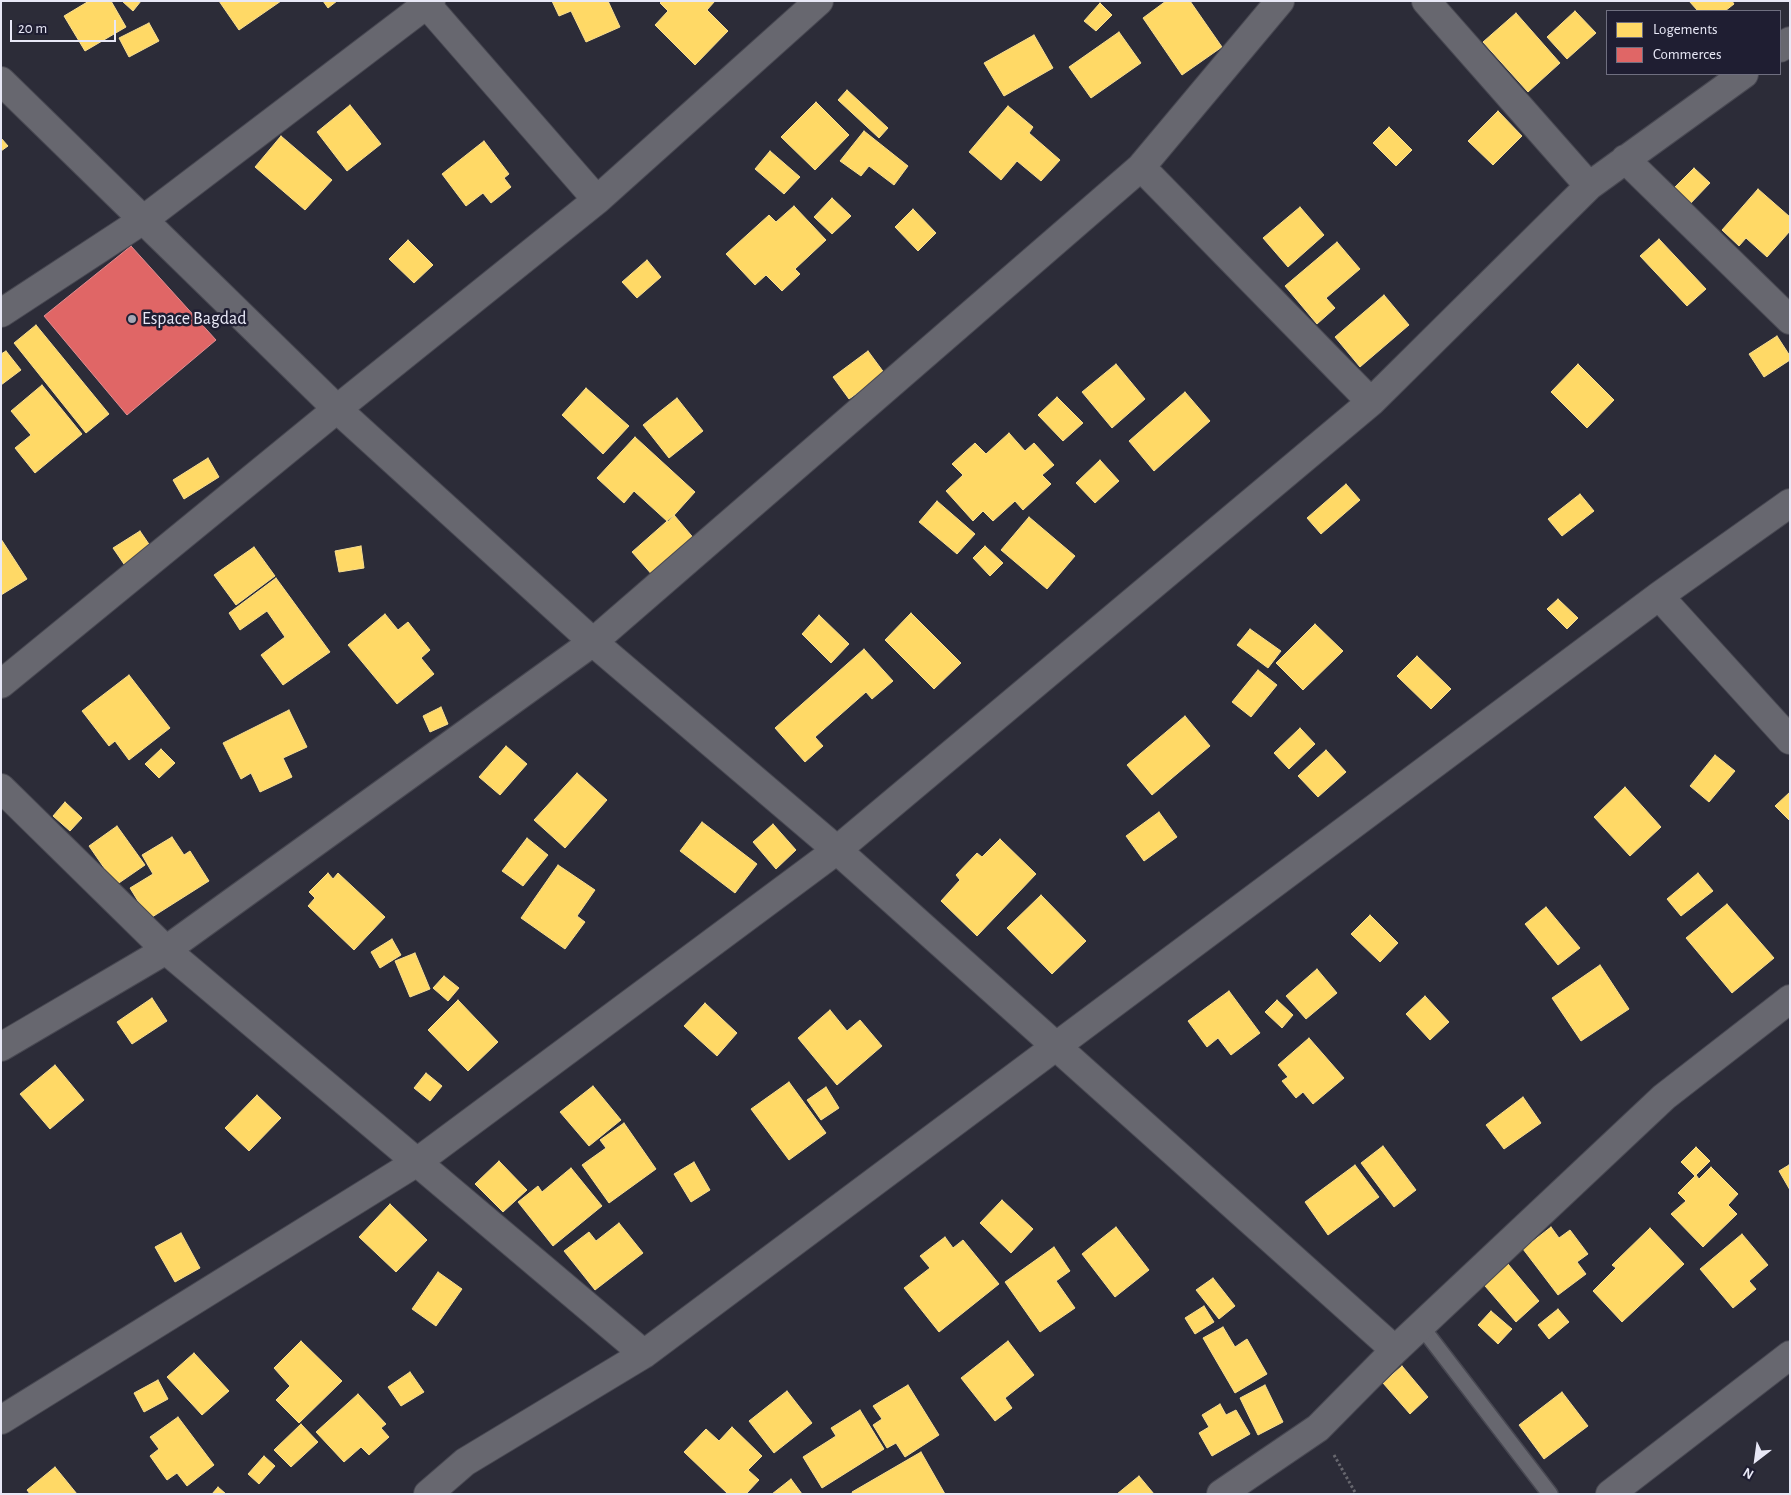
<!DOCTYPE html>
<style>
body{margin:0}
#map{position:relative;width:1791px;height:1495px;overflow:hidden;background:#2c2c38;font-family:"Alegreya Sans",sans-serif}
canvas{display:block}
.frame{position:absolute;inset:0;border:2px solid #e8e8f6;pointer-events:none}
.legend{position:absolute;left:1606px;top:10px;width:175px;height:65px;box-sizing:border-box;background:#1f1e32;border:1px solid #6f6f80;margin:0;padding:6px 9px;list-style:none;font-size:15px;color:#e8e8f6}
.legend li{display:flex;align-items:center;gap:10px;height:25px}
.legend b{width:25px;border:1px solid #6f6f80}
.north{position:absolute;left:1731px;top:1435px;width:50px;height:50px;-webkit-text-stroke:4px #1f1e32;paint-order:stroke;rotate:210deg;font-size:14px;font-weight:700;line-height:20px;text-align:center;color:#e8e8f6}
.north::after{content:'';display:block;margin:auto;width:18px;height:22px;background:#e8e8f6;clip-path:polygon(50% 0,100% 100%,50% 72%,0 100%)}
.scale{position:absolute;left:10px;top:20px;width:106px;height:22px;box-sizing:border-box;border:2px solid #e8e8f6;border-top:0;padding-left:6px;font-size:15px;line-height:18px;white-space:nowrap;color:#e8e8f6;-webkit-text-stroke:4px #1f1e32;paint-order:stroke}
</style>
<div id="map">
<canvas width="1791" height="1495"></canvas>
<div class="frame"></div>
<ul class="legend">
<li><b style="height:14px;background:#ffd966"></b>Logements</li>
<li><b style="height:14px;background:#e06666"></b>Commerces</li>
</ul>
<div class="north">N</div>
<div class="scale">20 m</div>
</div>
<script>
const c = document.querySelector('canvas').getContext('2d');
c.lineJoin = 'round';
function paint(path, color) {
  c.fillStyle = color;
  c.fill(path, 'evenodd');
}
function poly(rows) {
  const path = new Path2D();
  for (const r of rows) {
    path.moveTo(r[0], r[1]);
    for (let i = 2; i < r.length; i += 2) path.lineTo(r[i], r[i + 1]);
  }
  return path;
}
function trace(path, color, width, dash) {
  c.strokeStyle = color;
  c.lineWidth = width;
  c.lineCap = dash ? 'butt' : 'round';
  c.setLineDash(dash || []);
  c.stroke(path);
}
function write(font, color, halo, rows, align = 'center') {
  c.font = font + ' "Alegreya Sans",sans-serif';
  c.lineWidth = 5;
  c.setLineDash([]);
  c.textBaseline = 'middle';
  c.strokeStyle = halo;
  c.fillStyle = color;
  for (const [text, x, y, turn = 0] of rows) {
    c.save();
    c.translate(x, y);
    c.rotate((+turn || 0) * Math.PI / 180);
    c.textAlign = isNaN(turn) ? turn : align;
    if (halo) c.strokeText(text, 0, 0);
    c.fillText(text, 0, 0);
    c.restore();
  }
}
const homes = poly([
 [89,1,111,1,126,27,85,51,64,16,89,1],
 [122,1,141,1,133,11,122,1],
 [219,1,281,1,239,30,219,1],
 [323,1,337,1,328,8,323,1],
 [552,1,608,1,620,27,586,42,571,11,559,16,552,1],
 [662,1,715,1,707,10,728,31,695,65,655,25,668,11,660,3,662,1],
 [1166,1,1190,1,1222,47,1182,75,1143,18,1166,1],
 [1689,1,1732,1,1734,4,1725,11,1698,11,1689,1],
 [1100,3,1112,15,1096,31,1084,21,1100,3],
 [1575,11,1596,33,1567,59,1547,37,1575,11],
 [1516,13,1560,63,1528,92,1483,42,1516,13],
 [149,23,159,41,129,57,119,38,149,23],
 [1119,32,1141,63,1091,98,1069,67,1119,32],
 [1034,35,1053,68,1004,96,984,63,1034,35],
 [847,90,888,128,879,138,838,100,847,90],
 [816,102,849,135,815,170,781,137,816,102],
 [350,105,381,144,347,171,317,132,350,105],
 [1008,106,1033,127,1029,133,1060,160,1041,181,1017,161,1001,180,969,152,1008,106],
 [1498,111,1522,136,1493,165,1468,141,1498,111],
 [1389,127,1412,150,1396,166,1373,143,1389,127],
 [864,131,908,166,894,185,869,166,861,176,840,161,864,131],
 [281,136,332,180,305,210,255,167,281,136],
 [1,138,8,146,1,151,1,138],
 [484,141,509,174,504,178,511,187,491,203,483,193,466,206,442,174,484,141],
 [770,151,800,177,784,194,755,169,770,151],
 [1694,168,1710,183,1689,205,1673,189,1694,168],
 [1758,189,1790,217,1790,231,1767,257,1746,238,1739,246,1722,230,1758,189],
 [832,198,851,216,832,234,814,217,832,198],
 [794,206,826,240,795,269,800,274,782,291,766,275,755,285,726,254,769,215,776,222,794,206],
 [1300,207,1324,235,1288,267,1263,238,1300,207],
 [913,209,936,233,918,251,895,227,913,209],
 [1659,239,1706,289,1687,306,1640,256,1659,239],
 [408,240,433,265,414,283,389,259,408,240],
 [1337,242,1360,269,1326,298,1335,308,1317,324,1285,286,1337,242],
 [647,260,661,277,637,298,622,282,647,260],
 [1384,295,1409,325,1360,367,1335,337,1384,295],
 [36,325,109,414,86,433,14,343,36,325],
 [1777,336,1790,356,1790,360,1764,377,1749,354,1777,336],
 [6,351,21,370,1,385,1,354,6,351],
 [868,351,885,374,849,399,833,377,868,351],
 [1116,364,1145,399,1112,428,1082,392,1116,364],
 [1578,364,1614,400,1587,428,1551,392,1578,364],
 [42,385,82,434,35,473,15,448,31,435,11,411,42,385],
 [586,388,629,426,603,454,562,415,586,388],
 [1185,392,1210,421,1154,471,1129,441,1185,392],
 [1057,397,1083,423,1063,441,1038,415,1057,397],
 [677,398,703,431,669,458,643,425,677,398],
 [1009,433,1025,451,1034,443,1054,465,1042,475,1051,484,1023,510,1015,501,993,521,983,511,973,521,946,491,963,475,952,464,975,443,986,454,1009,433],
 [635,437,695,492,668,522,634,491,624,503,597,478,635,437],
 [208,458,219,477,184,499,173,480,208,458],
 [1100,460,1119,481,1095,503,1076,483,1100,460],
 [1346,484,1360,500,1321,534,1307,518,1346,484],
 [1580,494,1594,511,1562,536,1548,519,1580,494],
 [937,501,975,534,957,554,919,522,937,501],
 [674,515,696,541,654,577,632,552,674,515],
 [1029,517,1075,556,1047,589,1001,550,1029,517],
 [140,531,153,550,126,567,113,548,140,531],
 [1,539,27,579,1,595,1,539],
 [361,546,364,568,339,572,335,551,361,546],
 [985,546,1003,563,990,576,973,558,985,546],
 [254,547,275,576,236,605,214,575,254,547],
 [276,578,330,652,283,685,261,655,285,637,267,611,240,630,229,613,276,578],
 [1558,599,1578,618,1567,629,1547,609,1558,599],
 [911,613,961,663,934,689,885,640,911,613],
 [385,614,398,630,408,622,430,650,421,658,434,674,397,704,348,645,385,614],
 [819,615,849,644,831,663,802,634,819,615],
 [1315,624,1343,651,1303,690,1276,663,1315,624],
 [1250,629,1281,651,1268,668,1237,645,1250,629],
 [864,649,893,681,872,699,866,692,815,737,823,746,805,762,775,728,864,649],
 [1417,656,1451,689,1431,709,1397,676,1417,656],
 [1258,670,1277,685,1251,717,1232,702,1258,670],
 [129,675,170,728,129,760,115,741,109,746,82,711,129,675],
 [441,707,448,724,430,732,423,716,441,707],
 [289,710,307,747,283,758,292,777,260,792,251,773,241,779,223,743,289,710],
 [1185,716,1210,746,1152,795,1127,765,1185,716],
 [1300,728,1315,744,1289,769,1274,753,1300,728],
 [506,746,527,764,500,795,479,777,506,746],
 [161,749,175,763,159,778,145,764,161,749],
 [1326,750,1346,772,1318,797,1298,776,1326,750],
 [1715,755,1735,771,1709,802,1690,786,1715,755],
 [577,773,607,800,565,848,534,820,577,773],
 [1625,787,1661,827,1630,856,1594,817,1625,787],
 [1790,792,1790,821,1775,806,1790,792],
 [65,802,82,818,70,831,53,816,65,802],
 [1159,812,1177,837,1144,861,1126,836,1159,812],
 [702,822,757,864,735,893,680,851,702,822],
 [773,824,796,850,776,869,753,842,773,824],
 [117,826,145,865,116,885,89,846,117,826],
 [172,837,184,855,190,851,209,881,149,919,130,888,153,874,142,855,172,837],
 [527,838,548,855,523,886,502,871,527,838],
 [1000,839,1036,874,977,936,941,901,960,880,956,875,977,853,982,857,1000,839],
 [558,865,595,890,577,916,585,922,565,949,521,918,558,865],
 [328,873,333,879,338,873,385,917,354,950,308,906,315,898,309,892,328,873],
 [1698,873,1713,891,1681,916,1667,899,1698,873],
 [1041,895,1086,941,1052,974,1007,928,1041,895],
 [1727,904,1774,958,1732,993,1686,938,1727,904],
 [1546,907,1580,948,1558,965,1525,924,1546,907],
 [1370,915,1398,943,1380,962,1351,934,1370,915],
 [392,939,401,955,380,968,371,952,392,939],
 [415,953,430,989,410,997,395,961,415,953],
 [1600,965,1629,1009,1581,1041,1552,998,1600,965],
 [1317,969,1337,993,1306,1019,1286,996,1317,969],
 [444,976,459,988,448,1001,433,988,444,976],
 [1229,991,1260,1033,1231,1055,1218,1038,1207,1047,1188,1021,1229,991],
 [1425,996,1449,1022,1430,1040,1406,1014,1425,996],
 [152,998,167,1021,132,1044,117,1022,152,998],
 [458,1000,498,1042,468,1071,428,1030,458,1000],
 [1277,1000,1293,1015,1282,1028,1265,1012,1277,1000],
 [705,1003,737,1033,717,1056,684,1026,705,1003],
 [830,1010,847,1031,860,1020,882,1046,837,1085,798,1038,830,1010],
 [1309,1038,1344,1078,1313,1104,1303,1092,1296,1098,1282,1081,1288,1077,1278,1065,1309,1038],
 [55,1065,84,1100,50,1129,20,1094,55,1065],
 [426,1073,442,1086,430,1101,414,1088,426,1073],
 [789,1082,826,1133,789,1160,751,1109,789,1082],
 [593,1086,621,1120,589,1146,560,1112,593,1086],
 [826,1087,839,1108,821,1120,807,1100,826,1087],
 [257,1095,281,1118,249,1151,225,1128,257,1095],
 [1523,1097,1541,1123,1504,1149,1486,1125,1523,1097],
 [624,1123,656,1169,609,1203,582,1165,606,1148,600,1140,624,1123],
 [1383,1146,1416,1190,1394,1207,1361,1163,1383,1146],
 [1696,1147,1710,1161,1695,1176,1681,1162,1696,1147],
 [499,1161,527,1190,503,1212,475,1184,499,1161],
 [694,1162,710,1190,691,1202,674,1174,694,1162],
 [1355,1165,1379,1197,1328,1235,1305,1202,1355,1165],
 [1789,1165,1790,1166,1790,1190,1779,1171,1789,1165],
 [1711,1167,1738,1194,1728,1205,1737,1214,1703,1247,1671,1214,1686,1201,1678,1193,1696,1175,1699,1179,1711,1167],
 [571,1168,602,1206,553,1246,518,1202,538,1186,542,1192,571,1168],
 [1002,1200,1033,1229,1011,1253,980,1223,1002,1200],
 [390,1204,427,1240,396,1272,359,1237,390,1204],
 [619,1223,643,1253,595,1290,564,1251,589,1232,596,1241,619,1223],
 [1116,1227,1149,1270,1115,1297,1082,1254,1116,1227],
 [1551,1227,1559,1238,1570,1230,1588,1254,1577,1262,1586,1274,1558,1295,1523,1249,1551,1227],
 [1650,1228,1684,1264,1622,1322,1593,1291,1616,1268,1612,1265,1650,1228],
 [181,1233,200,1268,175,1282,155,1247,181,1233],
 [1742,1234,1768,1265,1749,1281,1756,1289,1733,1308,1700,1269,1742,1234],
 [945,1237,953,1248,963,1240,999,1284,939,1332,904,1288,930,1268,920,1256,945,1237],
 [1054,1247,1070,1271,1056,1281,1075,1308,1040,1332,1005,1282,1054,1247],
 [1503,1258,1539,1301,1516,1322,1479,1279,1503,1258],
 [438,1272,462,1289,436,1326,412,1309,438,1272],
 [1213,1278,1235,1306,1219,1319,1196,1290,1213,1278],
 [1204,1306,1214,1322,1195,1334,1185,1318,1204,1306],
 [1558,1309,1569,1322,1549,1339,1538,1325,1558,1309],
 [1491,1311,1512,1329,1498,1344,1478,1325,1491,1311],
 [1223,1327,1235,1347,1247,1339,1267,1374,1235,1393,1203,1338,1223,1327],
 [301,1341,342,1381,299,1423,276,1400,290,1386,274,1368,301,1341],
 [1008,1341,1034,1375,1005,1398,1012,1408,995,1421,961,1378,1008,1341],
 [194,1353,229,1391,202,1415,167,1377,194,1353],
 [1402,1366,1428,1397,1410,1414,1383,1383,1402,1366],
 [410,1372,424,1392,401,1406,388,1387,410,1372],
 [158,1380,168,1399,144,1412,134,1393,158,1380],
 [908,1385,939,1435,905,1457,896,1443,887,1448,873,1425,882,1419,873,1406,908,1385],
 [1265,1385,1283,1422,1258,1435,1240,1398,1265,1385],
 [787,1391,812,1423,774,1453,749,1421,787,1391],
 [1562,1392,1588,1426,1544,1459,1519,1425,1562,1392],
 [358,1394,386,1424,381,1428,389,1437,369,1455,361,1447,344,1462,316,1432,358,1394],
 [1220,1404,1226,1415,1236,1410,1250,1434,1212,1456,1199,1433,1209,1427,1202,1415,1220,1404],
 [860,1410,884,1449,822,1488,803,1457,836,1436,831,1428,860,1410],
 [178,1417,214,1465,187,1486,177,1473,167,1480,150,1456,159,1449,150,1437,178,1417],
 [301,1424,318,1442,291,1467,274,1450,301,1424],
 [732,1427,762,1456,748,1470,759,1480,746,1494,728,1494,684,1452,706,1429,719,1441,732,1427],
 [921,1452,945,1494,853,1494,852,1492,921,1452],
 [264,1456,275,1466,259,1484,248,1474,264,1456],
 [55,1467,77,1494,30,1494,27,1490,55,1467],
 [1139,1476,1154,1494,1117,1494,1139,1476],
 [791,1479,802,1494,772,1494,791,1479],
 [218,1487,226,1494,212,1494,218,1487]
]);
const shops = poly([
 [131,246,216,340,127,415,44,316,131,246]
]);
const path = poly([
 [1334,1455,1356,1494]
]);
const service = poly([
 [1421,1326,1550,1494]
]);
const minor = poly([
 [1426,1,1589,186],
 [427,5,597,200],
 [1780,48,1790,41],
 [1,81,337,409,593,642,837,850,1395,1350],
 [1625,159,1790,320],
 [1141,167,1371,402],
 [1,313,143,220,431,1],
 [1659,596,1790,740],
 [1,684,337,409,597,200,819,1],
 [1,788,166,950,644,1354],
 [1,1047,166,950,593,642,1141,167,1280,1],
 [1,1420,417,1162,837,850,1371,402,1589,186,1744,74],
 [428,1494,465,1462,644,1354,1659,596,1790,503],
 [1221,1494,1318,1428,1395,1350,1664,1097,1790,999],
 [1610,1494,1790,1355]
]);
const markers = [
 [132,319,5,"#a6a6b4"]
];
const poiNames = [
 ["Espace Bagdad",142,319]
];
paint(homes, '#ffd966');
trace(homes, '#f8de91', 1);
paint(shops, '#e06666');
trace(shops, '#e28d91', 1);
trace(service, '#484852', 18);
trace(minor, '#484852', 30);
trace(path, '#67676e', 3, [2.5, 2.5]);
trace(service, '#67676f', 15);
trace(minor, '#67676f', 28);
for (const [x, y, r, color] of markers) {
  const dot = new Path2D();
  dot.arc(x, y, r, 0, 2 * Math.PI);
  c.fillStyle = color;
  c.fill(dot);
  trace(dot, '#1f1e32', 2);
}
write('18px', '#e8e8f6', '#1f1e32', poiNames, 'left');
</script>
